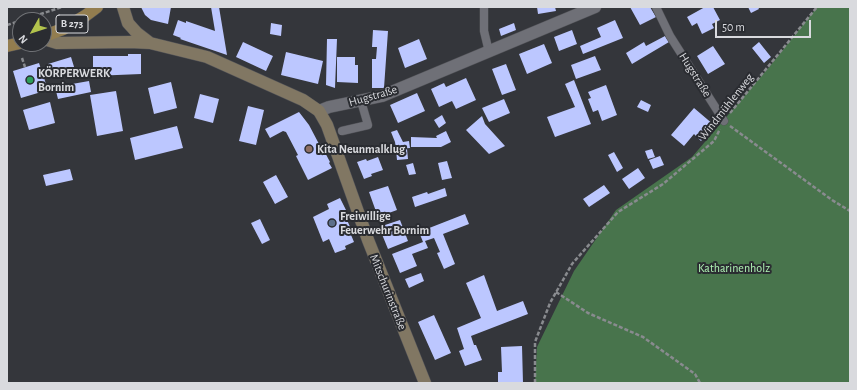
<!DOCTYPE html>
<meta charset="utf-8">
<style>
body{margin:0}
#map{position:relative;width:857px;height:390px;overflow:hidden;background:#34363b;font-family:"Alegreya Sans",sans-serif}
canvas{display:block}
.frame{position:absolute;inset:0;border:8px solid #d9dade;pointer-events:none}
.north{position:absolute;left:12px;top:12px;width:40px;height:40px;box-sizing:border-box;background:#2a2c31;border:1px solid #707276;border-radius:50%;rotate:231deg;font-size:11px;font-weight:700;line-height:16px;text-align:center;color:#d9dade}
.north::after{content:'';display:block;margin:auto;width:14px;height:18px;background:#b2c34c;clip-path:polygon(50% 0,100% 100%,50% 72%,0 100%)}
.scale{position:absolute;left:715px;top:20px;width:96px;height:18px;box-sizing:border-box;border:2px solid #d9dade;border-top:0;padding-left:5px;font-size:12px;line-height:14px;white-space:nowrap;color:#d9dade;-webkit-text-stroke:3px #2a2c31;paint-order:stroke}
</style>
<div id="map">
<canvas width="857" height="390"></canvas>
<div class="frame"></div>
<div class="north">N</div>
<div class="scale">50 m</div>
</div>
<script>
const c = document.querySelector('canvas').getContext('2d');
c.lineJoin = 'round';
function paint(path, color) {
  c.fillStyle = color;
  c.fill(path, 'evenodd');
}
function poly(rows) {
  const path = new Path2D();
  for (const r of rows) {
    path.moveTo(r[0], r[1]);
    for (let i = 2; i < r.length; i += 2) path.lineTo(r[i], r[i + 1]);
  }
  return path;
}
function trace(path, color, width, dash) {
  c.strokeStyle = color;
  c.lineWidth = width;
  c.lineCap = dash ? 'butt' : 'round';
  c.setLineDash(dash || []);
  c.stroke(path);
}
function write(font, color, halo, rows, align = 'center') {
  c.font = font + ' "Alegreya Sans",sans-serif';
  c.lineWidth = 4;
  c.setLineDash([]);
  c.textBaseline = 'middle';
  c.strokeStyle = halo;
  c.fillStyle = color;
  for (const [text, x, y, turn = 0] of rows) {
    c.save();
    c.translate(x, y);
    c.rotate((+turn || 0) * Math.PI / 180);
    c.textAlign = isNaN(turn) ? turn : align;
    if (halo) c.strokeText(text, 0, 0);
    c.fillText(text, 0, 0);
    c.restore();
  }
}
const forest = poly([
 [817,7,850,7,850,383,535,383,537,347,574,271,616,210,692,157,770,66]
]);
const building = poly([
 [141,7,171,7,168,24,151,20,145,15],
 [211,7,219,7,227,55,180,39,181,38,173,35,178,20,186,23,186,21,215,31],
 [537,7,555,7,556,11,538,14],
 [630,7,650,7,656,17,640,25],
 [705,7,713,7,720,20,712,24,714,28,702,34,697,23,692,26,687,17],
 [748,7,758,7,759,9,751,13],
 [615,20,623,38,583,54,580,46,601,37,597,28],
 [271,23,282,25,281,36,270,34],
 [514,23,516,30,501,36,499,29],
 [373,30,388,31,384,88,372,88,372,59,376,59,377,47,372,47],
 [572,30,577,44,559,51,554,37],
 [665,36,669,42,632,64,626,53,644,42,646,46],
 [327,39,337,39,335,88,326,85],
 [419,39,427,59,405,68,398,48],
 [243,42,273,56,266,71,236,57],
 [759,42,771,57,764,63,752,48],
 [544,44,552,63,527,74,519,54],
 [713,46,725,64,708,74,697,56],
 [286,52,323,61,318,84,281,75],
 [128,54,141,54,141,74,93,76,93,56,128,56],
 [595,56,601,70,576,79,571,65],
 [71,57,75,70,52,77,48,64],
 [337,57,355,57,355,65,358,65,358,83,337,82],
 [39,63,48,90,21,98,13,71],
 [506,64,516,90,502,95,492,69],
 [466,78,476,100,456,109,452,101,439,107,431,89,444,83,446,87],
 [574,80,591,124,555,137,547,117,575,107,565,84],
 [89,81,91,92,58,99,55,87],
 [171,82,177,108,154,114,148,88],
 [606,85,617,115,602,121,598,110,593,112,588,99,591,98,588,92],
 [116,91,123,131,97,136,90,95],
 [417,93,425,111,398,123,390,105],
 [200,94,219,99,213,123,194,118],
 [504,99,510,113,489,122,482,108],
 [641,100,651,105,648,112,637,107],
 [50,102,55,123,29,130,23,110],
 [248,106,264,110,256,145,239,141],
 [694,108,714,125,701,141,694,134,684,146,671,135],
 [299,112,309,125,319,144,320,143,330,162,329,163,332,168,308,180,296,156,298,155,286,132,283,131,270,138,265,129],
 [442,115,446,123,439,128,434,120],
 [482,116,485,124,505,146,489,154,466,130],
 [177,126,183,148,135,160,130,138],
 [397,130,403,142,409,141,410,148,396,149,395,142,391,132],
 [446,131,451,142,441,147,411,147,411,137,437,138,436,136],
 [407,149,408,159,397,160,396,150],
 [652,149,655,157,648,159,645,151],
 [614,152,623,168,617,172,608,155],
 [660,156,664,165,653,169,649,160],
 [378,157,383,170,371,174,372,176,364,179,357,162,366,159,367,161],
 [447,161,452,178,442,180,438,163],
 [413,163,416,174,409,175,406,165],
 [638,168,645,178,629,189,622,179],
 [70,169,73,180,46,186,43,175],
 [276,175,288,197,275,204,263,182],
 [604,185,610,193,589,207,583,199],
 [388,186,397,210,378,217,369,192],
 [445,188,447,196,415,207,412,197,427,192,428,194],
 [340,198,346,210,343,211,351,229,349,230,354,242,345,246,346,249,335,253,329,239,323,242,313,217,329,209,327,204],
 [465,214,469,224,443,234,455,264,444,269,437,253,440,252,434,238,425,241,428,248,412,254,417,266,400,273,392,254,423,242,419,232],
 [260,219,270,240,262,244,251,223],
 [400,220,408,241,388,249,379,227],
 [421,273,424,281,409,288,405,279],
 [484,275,497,311,523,301,528,314,471,336,474,345,476,345,482,360,465,366,459,351,464,349,457,328,481,318,466,283],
 [434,315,451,353,435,360,418,322],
 [522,346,523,383,498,383,498,372,502,372,501,347]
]);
const path = poly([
 [23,20,62,7],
 [7,25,20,21],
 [22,58,25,67],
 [730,113,817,7],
 [730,126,832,200,850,211],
 [556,292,588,313,643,337,695,374,700,383],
 [535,383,535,342,550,303,572,264,618,212,663,184,714,141,720,129]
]);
const lane = poly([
 [484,7,484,31,489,52],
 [656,7,670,36,724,121],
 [342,131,368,125,361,101]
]);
const street = poly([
 [319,111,329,107,382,96,595,7]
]);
const secondary = poly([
 [123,7,128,23,137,33,150,43],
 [44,39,57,43,130,42,150,43,207,57,303,100,319,111,327,125,368,240,425,383]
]);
const primary = poly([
 [44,36,63,29,85,16,97,7],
 [7,46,20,43]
]);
const markers = [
 [30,80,4,"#2e9e5b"],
 [309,149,4,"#8d6e63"],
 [332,223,4,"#5c6f8a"]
];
const shields = [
 [72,24,32]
];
const shieldNames = [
 ["B 273",72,24]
];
const poiNames = [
 ["KÖRPERWERK",38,73],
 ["Bornim",38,87],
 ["Kita Neunmalklug",317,149],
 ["Freiwillige",340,216],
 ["Feuerwehr Bornim",340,230]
];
const streetNames = [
 ["Hugstraße",695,75,58],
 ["Hugstraße",373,96,-16],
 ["Windmühlenweg",726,107,-52],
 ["Mitschurinstraße",388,292,68]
];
const parkNames = [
 ["Katharinenholz",734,268]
];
paint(forest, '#48744c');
paint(building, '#bcc7ff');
trace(lane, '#515257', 9);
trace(street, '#515257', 13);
trace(secondary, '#515257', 13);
trace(primary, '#515257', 13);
trace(path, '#898b8f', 2.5, [4, 2]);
trace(lane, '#6f7077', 8);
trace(street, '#6f7077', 12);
trace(secondary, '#817763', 12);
trace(primary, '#937d4f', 12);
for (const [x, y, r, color] of markers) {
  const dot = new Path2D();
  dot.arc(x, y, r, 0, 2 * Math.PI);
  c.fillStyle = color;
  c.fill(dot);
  trace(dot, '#2a2c31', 1.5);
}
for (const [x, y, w] of shields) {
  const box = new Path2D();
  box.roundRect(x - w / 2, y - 9, w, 18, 3);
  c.fillStyle = '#2a2c31';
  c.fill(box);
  trace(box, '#d9dade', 1);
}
write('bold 11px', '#d9dade', null, shieldNames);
write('bold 12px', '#d9dade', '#2a2c31', poiNames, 'left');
write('12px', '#d9dade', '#2a2c31', streetNames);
write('12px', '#b2f6b6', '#2a2c31', parkNames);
</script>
